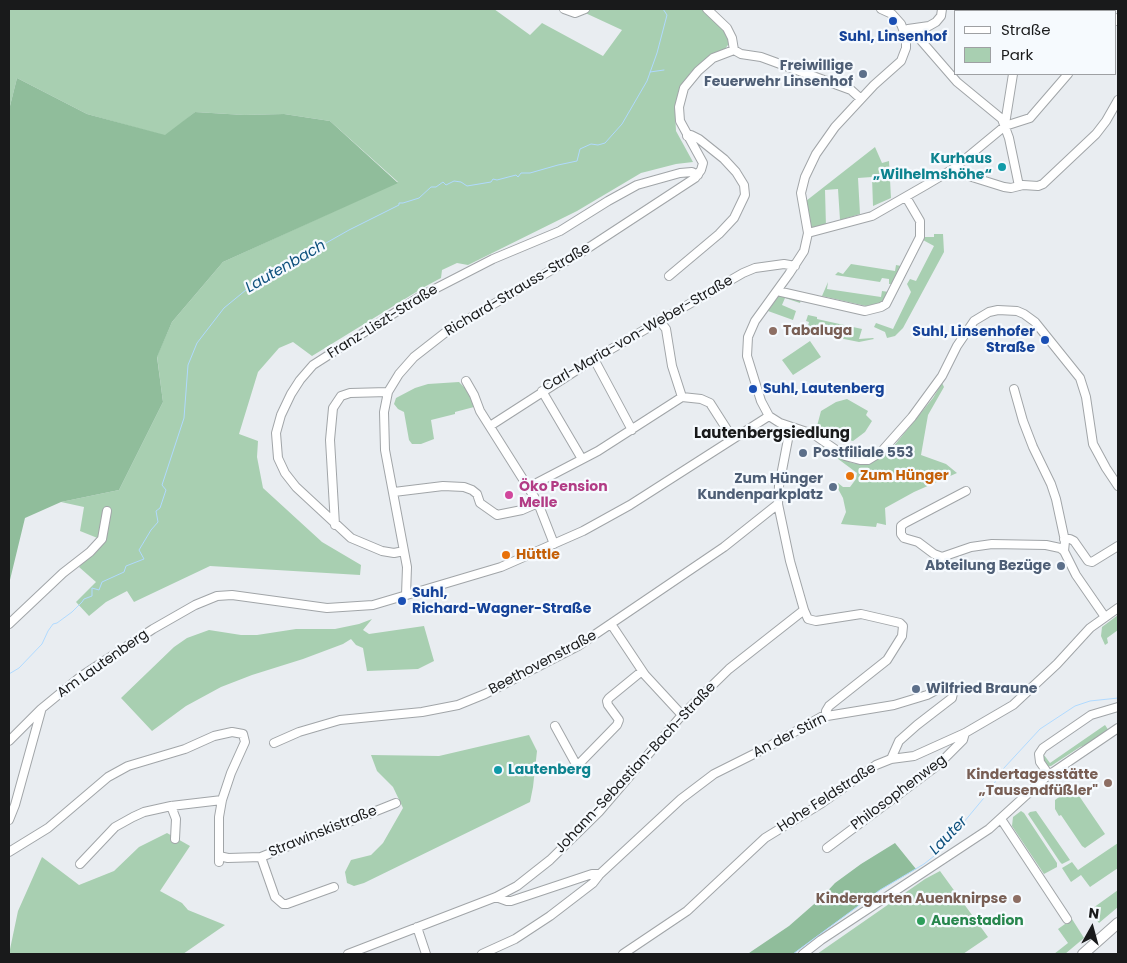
<!DOCTYPE html>
<meta charset="utf-8">
<style>
body{margin:0}
#map{position:relative;width:1127px;height:963px;overflow:hidden;background:#e9edf1;font-family:Poppins,sans-serif}
canvas{display:block}
.frame{position:absolute;inset:0;border:10px solid #191a1b;pointer-events:none}
.legend{position:absolute;left:954px;top:10px;width:162px;height:65px;box-sizing:border-box;background:#f6fafe;border:1px solid #9ea0a3;margin:0;padding:6px 9px;list-style:none;font-size:15px;color:#191a1b}
.legend li{display:flex;align-items:center;gap:10px;height:25px}
.legend b{width:25px;border:1px solid #9ea0a3}
.north{position:absolute;left:1067px;top:903px;width:50px;height:50px;-webkit-text-stroke:4px #f6fafe;paint-order:stroke;rotate:7deg;font-size:14px;font-weight:700;line-height:20px;text-align:center;color:#191a1b}
.north::after{content:'';display:block;margin:auto;width:18px;height:22px;background:#191a1b;clip-path:polygon(50% 0,100% 100%,50% 72%,0 100%)}
</style>
<div id="map">
<canvas width="1127" height="963"></canvas>
<div class="frame"></div>
<ul class="legend">
<li><b style="height:6px;background:#fff"></b>Straße</li>
<li><b style="height:14px;background:#a8cfb1"></b>Park</li>
</ul>
<div class="north">N</div>
</div>
<script>
const c = document.querySelector('canvas').getContext('2d');
c.lineJoin = 'round';
function paint(path, color) {
  c.fillStyle = color;
  c.fill(path, 'evenodd');
}
function poly(rows) {
  const path = new Path2D();
  for (const r of rows) {
    path.moveTo(r[0], r[1]);
    for (let i = 2; i < r.length; i += 2) path.lineTo(r[i], r[i + 1]);
  }
  return path;
}
function trace(path, color, width, dash) {
  c.strokeStyle = color;
  c.lineWidth = width;
  c.lineCap = dash ? 'butt' : 'round';
  c.setLineDash(dash || []);
  c.stroke(path);
}
function write(font, color, halo, rows, align = 'center') {
  c.font = font + ' Poppins,sans-serif';
  c.lineWidth = 4.5;
  c.setLineDash([]);
  c.textBaseline = 'middle';
  c.strokeStyle = halo;
  c.fillStyle = color;
  for (const [text, x, y, turn = 0] of rows) {
    c.save();
    c.translate(x, y);
    c.rotate((+turn || 0) * Math.PI / 180);
    c.textAlign = isNaN(turn) ? turn : align;
    if (halo) c.strokeText(text, 0, 0);
    c.fillText(text, 0, 0);
    c.restore();
  }
}
const green = poly([
 [9,9,494,9,530,35,542,23,603,56,622,30,581,11,583,9,702,9,724,31,730,42,725,49,708,57,691,72,682,85,675,112,676,131,693,162,676,164,641,173,577,211,468,265,457,263,442,270,441,278,426,286,312,356,293,342,279,348,258,372,239,434,258,441,257,457,263,488,322,542,361,565,360,575,210,566,134,602,127,591,106,602,89,616,76,602,96,582,79,567,105,541,80,531,84,507,61,502,119,490,163,402,157,356,172,322,223,262,398,182,330,121,284,114,244,115,195,112,166,136,87,114,17,78,9,110],
 [875,147,882,163,889,161,891,198,873,206,872,177,858,178,860,214,840,220,838,189,825,190,826,227,813,229,810,227,806,201],
 [934,234,943,234,944,252,903,328,895,336,887,338,885,332,874,327,876,323,893,329,911,292,907,284,910,279,916,281,934,246,923,240,923,237,934,237],
 [851,264,895,271,896,265,901,266,893,281,896,283,894,284,889,284,889,279,882,278,880,282,835,275,838,272,843,274],
 [828,282,827,289,881,297,882,291,889,292,889,288,891,289,886,301,875,308,873,305,866,306,822,296],
 [779,295,801,300,800,303,785,298,782,305,796,311,793,320,768,311],
 [808,315,817,317,817,319,862,329,859,339,873,338,874,339,859,342,809,332,810,326,808,326,809,322,806,321],
 [810,341,821,357,793,375,782,360],
 [459,382,468,391,474,407,455,412,455,414,431,420,434,439,421,444,412,444,409,440,404,412,398,409,394,404,396,398,415,388,428,384],
 [942,383,944,387,928,415,921,455,946,464,957,473,914,492,885,508,886,525,877,523,876,527,841,524,846,512,843,498,836,485,838,483,843,487,850,487,856,479,857,473,822,447,823,445,845,460,852,463,859,464,875,460,883,455,893,447,933,398],
 [847,399,868,411,866,415,872,421,865,432,853,441,842,438,817,426,821,411,836,402],
 [1118,615,1118,630,1107,638,1108,643,1105,645,1101,636,1102,627],
 [372,619,363,630,369,634,424,626,434,661,418,669,367,671,363,648,356,645,351,639,343,644,303,659,252,675,221,687,186,706,152,731,121,698,174,647,187,638,209,630,241,635,257,635,296,629,335,629,359,624],
 [1105,725,1109,731,1088,744,1080,747,1051,766,1046,767,1040,756,1044,755,1050,763],
 [529,735,537,751,533,787,530,802,364,883,354,886,347,883,345,872,351,860,371,855,383,843,403,808,393,787,377,771,371,755,439,756],
 [1073,787,1105,834,1085,848,1082,846,1061,815,1059,816,1055,809,1055,800],
 [1021,811,1024,813,1057,863,1057,867,1044,874,1012,826,1013,817],
 [1036,811,1070,860,1062,864,1060,862,1028,814,1030,812],
 [167,833,190,846,160,891,182,903,188,910,225,925,183,954,9,954,18,911,42,857,79,885,114,871,139,847],
 [1118,843,1118,868,1090,887,1081,875,1071,882,1062,868,1072,862,1078,870],
 [940,871,988,937,963,954,817,954,925,879],
 [1118,890,1118,907,1099,923,1096,919,1099,916,1093,908],
 [1072,919,1084,938,1065,954,1054,954,1068,943,1058,929]
]);
const forest = poly([
 [17,78,87,114,165,135,195,112,244,115,284,114,330,121,398,183,223,262,172,322,157,357,163,402,119,490,61,502,25,518,9,584,9,110],
 [895,843,916,869,880,890,793,954,750,954,749,953,789,926,821,898,835,883,861,864]
]);
const stream = poly([
 [650,72,664,70],
 [9,674,19,668,42,644,48,631,53,624,57,623,72,612,82,602,84,599,92,596,92,588,99,590,102,582,124,572,126,566,144,559,139,550,151,530,158,522,156,511,160,508,166,490,162,485,184,418,188,365,197,343,224,308,252,285,349,230,399,205,399,203,403,203,419,198,431,187,436,187,443,182,446,185,454,181,461,182,467,186,491,182,493,179,497,180,516,175,518,177,521,173,530,173,558,165,577,161,580,149,591,144,598,145,605,143,622,124,647,81,657,53,667,15,663,9],
 [793,954,880,890,924,864,939,852,988,793,1004,768,1040,729,1075,706,1090,701,1118,698]
]);
const minor = poly([
 [564,9,575,13,585,9],
 [707,9,727,28,732,38,734,50,741,54,761,57,851,90,861,99],
 [881,9,892,14,901,24,906,37,906,48,901,61,874,85,835,127,816,154,805,177,801,193,808,233,804,251,789,274,755,321,748,337,747,356,761,401,769,416,780,423,813,434,845,456,860,460,868,460,881,452,912,417,942,376,957,346,974,321,989,312,998,310,1017,311,1024,314,1035,322,1080,378,1086,397,1093,444,1106,468,1118,486],
 [1020,11,1020,9],
 [1116,21,1118,18],
 [908,29,929,26,936,22,941,16,942,9],
 [911,29,957,82,1002,119,1009,138,1019,186],
 [1005,124,1013,74],
 [953,169,956,172,1004,187,1011,188,1023,185,1038,186,1043,184,1096,134,1106,121,1118,100],
 [808,233,872,216,926,185,953,169,1005,126,1030,118,1068,74],
 [669,276,719,234,734,218,745,195,744,185,736,172,724,159,699,139,691,135,687,136],
 [777,291,865,311,881,307,886,304,920,237,920,221,906,197],
 [659,320,666,329,672,366,682,397],
 [594,359,632,430],
 [466,381,474,395,480,411,538,503,554,544],
 [1014,389,1023,421,1033,447,1051,484,1056,499,1065,541,1064,551],
 [542,391,582,459],
 [682,397,701,399,710,403,733,439],
 [490,426,594,359,743,273,755,268,784,264,795,266],
 [792,427,789,434,779,486,778,504,790,561,804,610,808,619,816,621,861,614,900,623,903,626,902,636,887,660,829,706,826,711,826,715],
 [529,487,598,451,682,397],
 [966,491,905,523,901,526,901,534,904,538,918,542,934,554,942,557,971,547,992,544,1046,545,1060,548,1064,551,1076,575,1105,617],
 [394,492,443,486,464,487,472,490,477,494,480,503,497,515,522,510,538,503],
 [335,525,330,440,333,408,341,396,350,393,388,392],
 [1064,539,1070,539,1074,541,1088,561,1092,562,1118,546],
 [404,551,394,553,382,551,351,538,296,487,285,473,278,458,276,433,281,415,291,394,300,380,313,365,421,296,493,259,560,231,608,201,637,185,680,173,692,172,698,175],
 [406,595,407,567,385,450,384,412,388,392,399,374,414,357,446,332,582,252,695,178,701,170,703,163,680,121,679,107,684,88,698,71,713,58,734,50],
 [9,624,63,573,90,552,102,539,107,511],
 [611,624,645,675,682,715],
 [555,726,577,766,617,725,619,720,608,705,607,701,609,698,642,671],
 [9,741,41,709,80,677,153,629,195,605,217,596,232,595,327,608,373,605,501,567,583,531,630,505,769,416],
 [274,743,299,732,340,720,422,712,458,705,485,694,578,646,724,547,778,504],
 [1049,775,1040,762,1039,754,1043,748,1091,715,1118,707],
 [171,806,176,819,175,839],
 [1001,819,1067,919],
 [9,820,15,805,41,711],
 [827,848,938,765,963,740,965,733],
 [9,852,48,828,108,777,128,766,185,749,214,736,232,732,243,734,245,742,231,773,222,800,219,817,219,862],
 [219,856,228,858,261,857,396,803],
 [261,857,275,897,283,904,287,904,334,887],
 [80,864,115,827,133,817,144,812,171,806,222,800],
 [496,897,507,901,511,901,592,874,600,874],
 [417,927,426,954],
 [348,954,496,897,517,886,550,860,599,812,682,715,729,669,804,610],
 [482,954,515,939,550,916,593,883,600,874,681,799,714,774,766,748,821,717,894,705,927,695,942,687,950,689,953,693,952,698,917,725,899,741,891,759],
 [623,954,687,911,765,838,822,803,876,765,891,759,914,756,965,733,1013,705,1057,664,1090,628,1118,608],
 [803,954,821,940,989,829,1046,777,1118,728]
]);
const major = poly([
 [1083,954,1118,923]
]);
const markers = [
 [893,21,5,"#1a4fb4"],
 [863,74,5,"#5c6f8a"],
 [1002,167,5,"#0f9aa8"],
 [773,331,5,"#8d6e63"],
 [1045,340,5,"#1a4fb4"],
 [753,389,5,"#1a4fb4"],
 [803,453,5,"#5c6f8a"],
 [850,476,5,"#e8710a"],
 [833,487,5,"#5c6f8a"],
 [509,495,5,"#d1479c"],
 [506,555,5,"#e8710a"],
 [1061,566,5,"#5c6f8a"],
 [402,601,5,"#1a4fb4"],
 [916,689,5,"#5c6f8a"],
 [498,770,5,"#0f9aa8"],
 [1108,783,5,"#8d6e63"],
 [1017,899,5,"#8d6e63"],
 [921,921,5,"#2e9e5b"]
];
const transitNames = [
 ["Suhl, Linsenhof",893,37,"center"],
 ["Suhl, Linsenhofer",1035,332,"right"],
 ["Straße",1035,348,"right"],
 ["Suhl, Lautenberg",763,389],
 ["Suhl,",412,593],
 ["Richard-Wagner-Straße",412,609]
];
const serviceNames = [
 ["Freiwillige",853,66],
 ["Feuerwehr Linsenhof",853,82],
 ["Postfiliale 553",813,453,"left"],
 ["Zum Hünger",823,479],
 ["Kundenparkplatz",823,495],
 ["Abteilung Bezüge",1051,566],
 ["Wilfried Braune",926,689,"left"]
];
const cultureNames = [
 ["Kurhaus",992,159],
 ["„Wilhelmshöhe“",992,175],
 ["Lautenberg",508,770,"left"]
];
const streetNames = [
 ["Richard-Strauss-Straße",518,290,-31],
 ["Franz-Liszt-Straße",383,322,-32],
 ["Carl-Maria-von-Weber-Straße",638,334,-30],
 ["Beethovenstraße",543,663,-28],
 ["Am Lautenberg",103,664,-35],
 ["An der Stirn",790,736,-27],
 ["Johann-Sebastian-Bach-Straße",636,768,-47],
 ["Philosophenweg",899,793,-37],
 ["Hohe Feldstraße",827,798,-33],
 ["Strawinskistraße",323,832,-22]
];
const educationNames = [
 ["Tabaluga",783,331,"left"],
 ["Kindertagesstätte",1098,775],
 ["„Tausendfüßler\"",1098,791],
 ["Kindergarten Auenknirpse",1007,899]
];
const foodNames = [
 ["Zum Hünger",860,476],
 ["Hüttle",516,555]
];
const hotelNames = [
 ["Öko Pension",519,487],
 ["Melle",519,503]
];
const leisureNames = [
 ["Auenstadion",931,921]
];
const waterNames = [
 ["Lautenbach",286,267,-30],
 ["Lauter",949,836,-46]
];
const neighbourhoodNames = [
 ["Lautenbergsiedlung",772,434]
];
paint(green, '#a8cfb1');
paint(forest, '#90bd9b');
trace(stream, '#b0daff', 1);
trace(minor, '#a1a5a8', 10);
trace(major, '#a1a5a8', 12);
trace(minor, '#fff', 8);
trace(major, '#fff', 10);
for (const [x, y, r, color] of markers) {
  const dot = new Path2D();
  dot.arc(x, y, r, 0, 2 * Math.PI);
  c.fillStyle = color;
  c.fill(dot);
  trace(dot, '#f6fafe', 2);
}
write('bold 14px', '#164399', '#f6fafe', transitNames, 'left');
write('bold 14px', '#4e5e75', '#f6fafe', serviceNames, 'right');
write('bold 14px', '#0d838f', '#f6fafe', cultureNames, 'right');
write('14px', '#191a1b', '#f6fafe', streetNames);
write('bold 14px', '#785e54', '#f6fafe', educationNames, 'right');
write('bold 14px', '#c56008', '#f6fafe', foodNames, 'left');
write('bold 14px', '#b23c85', '#f6fafe', hotelNames, 'left');
write('bold 14px', '#27864d', '#f6fafe', leisureNames, 'left');
write('italic 15px', '#0d507d', '#f6fafe', waterNames);
write('bold 15px', '#191a1b', '#f6fafe', neighbourhoodNames);
</script>
